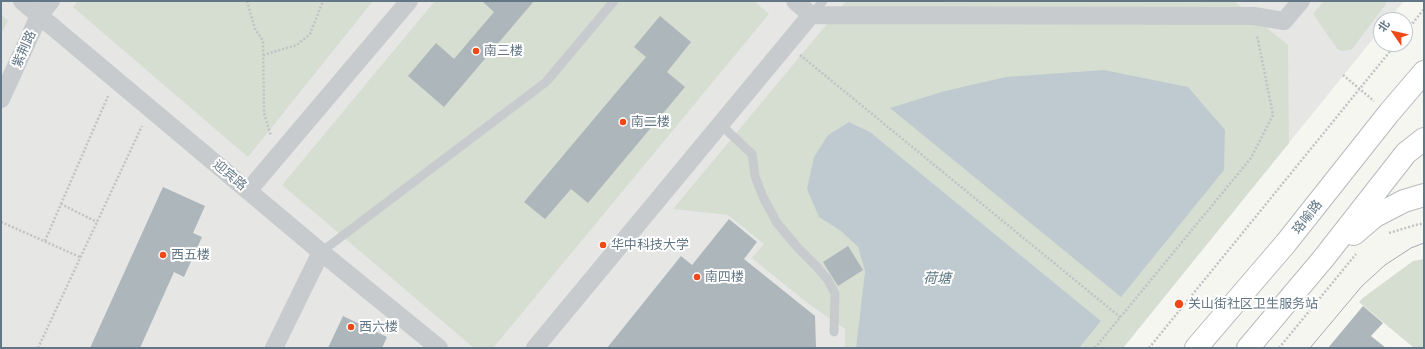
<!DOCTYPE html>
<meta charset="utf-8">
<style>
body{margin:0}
#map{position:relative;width:1425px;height:349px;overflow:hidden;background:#f6f6f1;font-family:"Exo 2","Noto Sans SC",sans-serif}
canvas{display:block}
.frame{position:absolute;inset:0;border:2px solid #627685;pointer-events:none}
.north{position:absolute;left:1373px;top:12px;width:40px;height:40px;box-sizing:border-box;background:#fff;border:1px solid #c0c8ce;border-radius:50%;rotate:304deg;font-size:11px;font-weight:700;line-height:16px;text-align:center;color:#627685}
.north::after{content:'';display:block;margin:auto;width:14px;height:18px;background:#f04917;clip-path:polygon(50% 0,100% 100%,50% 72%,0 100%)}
</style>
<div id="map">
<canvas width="1425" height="349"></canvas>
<div class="frame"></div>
<div class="north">北</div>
</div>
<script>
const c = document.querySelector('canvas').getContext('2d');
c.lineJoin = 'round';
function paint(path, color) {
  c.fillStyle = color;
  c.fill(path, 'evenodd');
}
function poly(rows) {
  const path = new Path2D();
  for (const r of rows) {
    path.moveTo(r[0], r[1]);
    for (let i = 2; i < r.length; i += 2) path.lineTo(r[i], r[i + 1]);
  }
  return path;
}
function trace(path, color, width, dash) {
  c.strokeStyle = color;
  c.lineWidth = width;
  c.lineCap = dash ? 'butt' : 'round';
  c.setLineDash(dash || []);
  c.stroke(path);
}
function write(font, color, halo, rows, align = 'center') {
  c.font = font + ' "Exo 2","Noto Sans SC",sans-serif';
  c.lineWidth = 4;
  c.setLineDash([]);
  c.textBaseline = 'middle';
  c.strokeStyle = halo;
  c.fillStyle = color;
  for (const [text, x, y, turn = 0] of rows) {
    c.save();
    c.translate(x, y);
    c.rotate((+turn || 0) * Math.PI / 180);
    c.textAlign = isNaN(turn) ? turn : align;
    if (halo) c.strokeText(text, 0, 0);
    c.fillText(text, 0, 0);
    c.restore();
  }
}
const built = poly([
 [1,1,1404,1,1388,20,1381,20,1381,29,1123,348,1,348]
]);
const green = poly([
 [78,1,373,1,248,157,73,7],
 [435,1,754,1,769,14,493,348,474,348,282,185],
 [846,1,1234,1,1288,45,1289,143,1123,348,1079,348,1101,321,870,132,849,122,828,135,814,157,819,217,841,231,858,247,865,271,856,348,845,348,845,329,806,302,752,258,764,244,728,215,673,209],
 [1324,1,1386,1,1386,4,1352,49,1343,51,1338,50,1313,14],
 [1,15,8,20,1,35],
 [1424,259,1424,348,1414,348,1359,302,1364,297,1413,261]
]);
const water = poly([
 [1104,70,1188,87,1225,130,1224,170,1121,297,890,108,945,91,1006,77],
 [849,122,870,132,1101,321,1079,348,856,348,865,271,858,247,841,231,819,217,807,189,814,157,828,135]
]);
const building = poly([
 [482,1,534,1,444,107,408,76,436,43,454,59,494,12],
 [660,16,691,42,667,72,685,87,588,203,571,189,545,219,524,202,646,57,634,47],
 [163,187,205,206,193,233,202,237,184,277,174,272,140,348,90,348],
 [729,219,757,242,744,259,815,316,816,348,607,348,681,256,692,265],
 [848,246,863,270,838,286,823,262],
 [1363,306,1383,323,1371,336,1386,348,1328,348],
 [343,316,387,337,382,348,328,348]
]);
const path = poly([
 [247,1,255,29,263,41,264,113,271,136],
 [1405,33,1424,9],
 [263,55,297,45,310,34,323,1],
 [800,55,1120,317],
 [1343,75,1374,101],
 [61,204,108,96],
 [1,222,80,257],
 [1389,233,1419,224,1424,224],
 [45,241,61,204,97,222],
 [38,348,142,126],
 [1095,348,1251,158,1273,115,1257,35],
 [1149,348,1396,44],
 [1279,348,1356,254]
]);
const lane = poly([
 [811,15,823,1],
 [720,124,752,154,755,176,763,197,777,223,798,248,817,267,828,280,835,294,834,332],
 [321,252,546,82,614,1]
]);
const street = poly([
 [22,1,321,252,439,348],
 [795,1,811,15],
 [811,15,1254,16,1284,21,1301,1],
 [1,99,39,16,51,1],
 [248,191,409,1],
 [274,348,321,252],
 [535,348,811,15]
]);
const highway = poly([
 [1354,234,1375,216,1404,201,1424,195],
 [1196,348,1286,243,1389,113,1424,72],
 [1248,348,1323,259,1406,153,1424,139]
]);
const tram = poly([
 [1310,348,1362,286,1385,265,1411,248,1424,243]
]);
const markers = [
 [476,51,4,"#f04917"],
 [623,122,4,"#f04917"],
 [603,245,4,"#f04917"],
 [163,255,4,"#f04917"],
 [697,277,4,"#f04917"],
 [1179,304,5,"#f04917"],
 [351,327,4,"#f04917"]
];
const streetNames = [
 ["紫荆路",24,49,-66],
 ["迎宾路",230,175,40],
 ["珞喻路",1307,217,-52]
];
const poiNames = [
 ["南三楼",484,51],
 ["南二楼",631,122],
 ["华中科技大学",611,245],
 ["西五楼",171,255],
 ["南四楼",705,277],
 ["关山街社区卫生服务站",1188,304],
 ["西六楼",359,327]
];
const waterNames = [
 ["荷塘",937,278]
];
paint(built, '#e6e7e5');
paint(green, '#d6ded2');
paint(water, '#becacf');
paint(building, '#adb6ba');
trace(highway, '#b7bbbe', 24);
trace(path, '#c0c2c4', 2.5, [2, 2]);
trace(lane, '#c8cbce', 9);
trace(street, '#c8cbce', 18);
trace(highway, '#fff', 22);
trace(tram, '#a5abb1', 1);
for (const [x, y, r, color] of markers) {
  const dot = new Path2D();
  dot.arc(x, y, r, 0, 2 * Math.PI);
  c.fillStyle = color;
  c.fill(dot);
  trace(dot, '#fff', 1.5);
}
write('13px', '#627685', '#fff', streetNames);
write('13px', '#627685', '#fff', poiNames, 'left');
write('italic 14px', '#5e7882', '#fff', waterNames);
</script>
